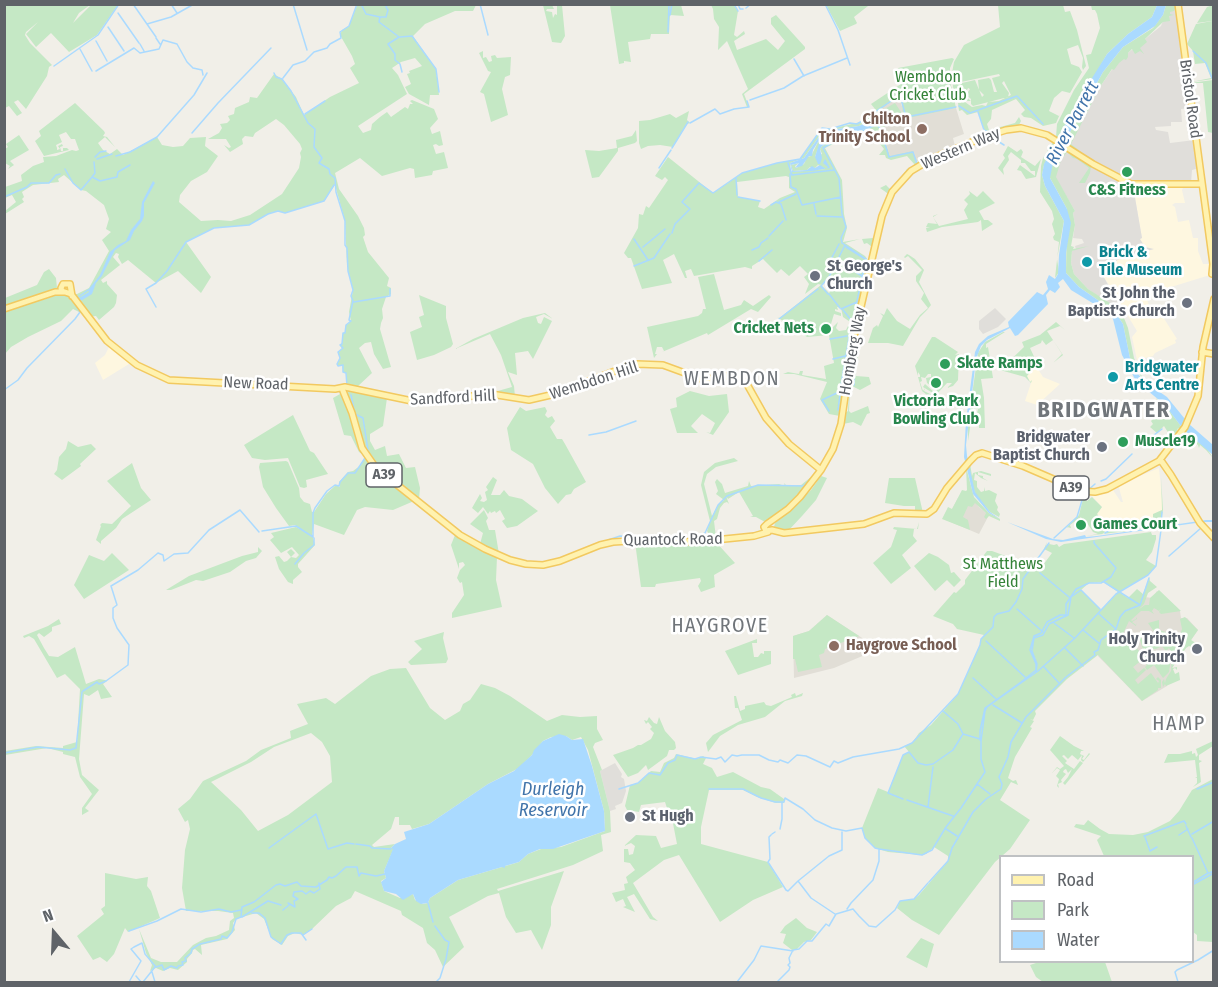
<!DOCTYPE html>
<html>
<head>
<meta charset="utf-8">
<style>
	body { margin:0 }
	#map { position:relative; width:1218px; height:987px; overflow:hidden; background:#f1efe8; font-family:"Fira Sans Condensed",sans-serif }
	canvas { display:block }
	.frame { position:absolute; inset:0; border:6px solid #5f6368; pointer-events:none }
	.legend { position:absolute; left:999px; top:855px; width:195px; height:108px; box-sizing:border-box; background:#fff; border:2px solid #bfc1c3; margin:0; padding:8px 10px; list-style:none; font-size:18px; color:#5f6368 }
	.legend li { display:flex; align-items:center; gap:12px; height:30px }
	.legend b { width:30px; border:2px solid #bfc1c3 }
	.north { position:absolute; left:24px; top:903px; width:60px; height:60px; -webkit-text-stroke:4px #fff; paint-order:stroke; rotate:341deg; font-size:16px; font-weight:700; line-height:24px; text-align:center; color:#5f6368 }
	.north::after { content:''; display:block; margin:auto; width:21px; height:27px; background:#5f6368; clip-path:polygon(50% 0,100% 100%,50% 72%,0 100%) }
</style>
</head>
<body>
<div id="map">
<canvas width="1218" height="987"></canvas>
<div class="frame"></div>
<ul class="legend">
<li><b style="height:8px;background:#fff2af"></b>Road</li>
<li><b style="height:16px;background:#c5e8c5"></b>Park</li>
<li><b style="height:16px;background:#aadaff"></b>Water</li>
</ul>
<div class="north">N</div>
</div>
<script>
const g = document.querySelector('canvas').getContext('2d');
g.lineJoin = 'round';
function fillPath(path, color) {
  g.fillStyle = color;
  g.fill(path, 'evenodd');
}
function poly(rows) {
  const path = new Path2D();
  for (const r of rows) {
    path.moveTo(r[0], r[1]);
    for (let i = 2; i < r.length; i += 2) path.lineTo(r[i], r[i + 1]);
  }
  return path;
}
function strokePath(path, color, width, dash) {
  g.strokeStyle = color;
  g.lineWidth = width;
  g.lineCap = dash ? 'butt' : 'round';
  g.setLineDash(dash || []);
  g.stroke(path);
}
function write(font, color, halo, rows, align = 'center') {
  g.font = font + ' "Fira Sans Condensed",sans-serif';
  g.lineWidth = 5;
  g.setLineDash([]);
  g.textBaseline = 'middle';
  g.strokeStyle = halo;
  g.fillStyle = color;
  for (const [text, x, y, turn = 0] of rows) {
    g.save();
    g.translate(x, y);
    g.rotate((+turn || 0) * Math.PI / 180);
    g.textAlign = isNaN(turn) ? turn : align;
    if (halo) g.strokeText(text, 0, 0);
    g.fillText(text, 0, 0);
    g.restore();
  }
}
const commercial = poly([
	[1133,186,1184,186,1182,190,1185,203,1175,203,1172,205,1175,207,1178,222,1189,220,1193,238,1198,238,1198,251,1203,264,1212,264,1210,275,1171,287,1163,292,1146,297,1149,305,1154,308,1156,306,1177,339,1175,340,1176,343,1155,353,1153,356,1137,360,1132,337,1137,331,1101,272,1119,259,1153,249,1145,247,1139,239,1142,238],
	[109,347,129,361,129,364,103,380,95,363,105,355],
	[1036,366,1043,377,1060,384,1037,405,1025,401,1031,383,1027,376],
	[1159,468,1163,510,1161,526,1136,527,1131,524,1110,529,1097,514,1102,507,1092,496,1113,490,1121,502,1123,502,1119,488,1120,484]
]);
const industrial = poly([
	[1177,5,1190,108,1181,109,1182,122,1171,122,1171,126,1155,127,1156,130,1168,132,1170,143,1195,140,1199,168,1192,170,1191,183,1133,186,1142,238,1140,239,1145,247,1154,249,1119,259,1101,272,1118,303,1112,306,1088,289,1074,274,1071,263,1072,251,1076,249,1075,246,1084,243,1082,239,1073,238,1075,225,1073,213,1075,211,1055,177,1058,164,1100,87,1113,68,1128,53,1161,26,1169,6],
	[995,308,1006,319,998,327,983,334,979,329,979,321],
	[615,763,622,774,621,777,624,779,626,791,622,803,615,806,616,809,610,811,600,771]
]);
const education = poly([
	[899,96,905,117,956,108,964,134,953,138,955,146,918,161,916,162,914,153,890,156,882,132,873,114],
	[970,493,979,507,989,515,979,534,946,520,958,498],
	[1157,591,1174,609,1180,611,1181,618,1187,618,1198,630,1172,668,1167,686,1142,701,1098,656,1103,641,1122,619,1143,604,1145,597,1152,598],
	[827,615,879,649,834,668,794,678,793,636,809,631]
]);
const green = poly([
	[866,4,868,6,854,17,857,23,856,24,840,31,826,5],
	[4,5,90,5,79,13,73,23,91,5,118,5,97,35,69,52,51,33,36,47,26,34,38,22,26,32,25,35,30,43,52,65,49,67,47,76,26,109,18,100,14,102,22,113,17,116,9,106,5,108],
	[357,5,476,5,473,11,455,11,425,24,413,36,436,69,439,95,430,95,429,105,409,94,405,87,411,84,407,74,410,73,409,71,422,66,415,58,401,62,392,68,398,75,407,94,358,126,363,133,371,130,372,124,380,117,387,112,391,117,405,107,408,109,410,104,413,104,410,101,412,100,434,109,438,119,430,128,432,134,440,131,443,145,439,146,436,144,433,145,436,154,444,152,448,168,433,171,432,175,415,178,414,169,410,168,382,176,360,158,335,173,339,189,358,216,364,228,365,235,363,237,368,252,389,278,387,286,391,288,391,294,386,297,382,309,383,318,381,323,380,329,391,367,383,369,374,354,371,342,365,343,359,348,372,373,357,387,347,386,346,373,343,372,342,365,338,366,337,364,340,358,338,352,342,349,340,345,342,343,343,333,345,332,346,325,351,321,349,312,353,290,347,266,345,221,335,185,324,201,285,213,278,211,268,214,249,225,214,228,186,242,211,277,201,293,178,271,156,283,128,260,122,264,118,257,119,254,116,253,113,257,120,265,101,280,103,283,107,281,107,284,117,295,116,303,114,307,99,320,96,316,88,317,74,294,77,294,89,288,109,251,102,240,111,232,106,229,109,219,104,205,86,191,81,190,64,175,58,179,59,182,33,185,25,190,22,192,24,197,22,199,24,202,5,214,5,211,16,202,12,195,5,198,5,187,22,181,21,175,33,166,44,162,43,157,56,156,72,150,76,151,79,150,75,139,71,139,66,132,59,135,62,142,56,145,57,148,57,150,60,149,58,146,62,144,63,146,60,147,61,151,63,151,63,148,67,148,69,150,44,156,35,141,41,136,39,131,75,103,104,131,105,133,103,136,107,137,115,147,105,137,98,143,103,150,110,154,117,149,123,155,157,137,162,145,173,147,183,146,190,138,206,137,205,146,218,156,207,172,191,181,180,195,179,202,201,221,218,220,231,221,250,215,282,194,299,168,301,157,300,153,302,149,300,144,284,125,276,119,255,133,253,137,245,136,242,139,243,144,230,152,224,145,229,148,231,147,226,139,208,139,219,133,222,128,220,124,227,123,230,120,228,116,234,114,235,108,249,102,250,97,257,98,274,74,282,79,296,97,304,115,330,97,359,83,350,68,355,64,352,56,340,35,342,30,349,26],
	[543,5,552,5,554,9,547,9,546,11,552,12,553,18,555,14,557,15,557,5,562,5,565,36,561,43,552,42],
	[671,5,681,5,684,16,670,15,669,34,651,34,650,39,628,42,631,62,624,61,624,63,619,64,610,5],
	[711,5,734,5,738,11,734,35,737,37,744,31,745,34,734,41,737,50,766,39,778,50,785,41,771,24,771,18,776,15,805,47,805,49,744,94,749,107,747,107,742,94,748,89,727,41,718,50,719,27,714,19,713,9],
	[998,5,1063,5,1065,12,1070,11,1077,30,1086,66,1083,70,1082,67,1083,58,1078,45,1067,49,1071,64,1079,67,1082,72,1070,93,1062,91,1054,98,1049,111,1059,116,1060,114,1056,123,1043,126,1031,118,1024,117,1021,114,1025,110,1016,99,992,110,991,119,987,124,989,130,1015,123,1019,117,1021,121,1019,125,984,134,979,137,978,135,985,132,978,112,967,115,962,110,959,111,958,103,965,102,972,107,982,105,986,106,988,102,999,101,1011,95,1004,81,1002,83,1009,93,1008,97,973,106,971,104,971,99,966,95,970,89,968,88,965,94,960,91,959,85,962,83,975,80,982,97,984,95,979,90,978,80,989,78,991,80,994,92,997,92,992,78,1000,76,999,74,961,82,958,87,959,92,971,101,957,101,953,87,952,73,954,62,964,45,1000,27],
	[1091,5,1157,5,1152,17,1128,34,1107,54,1065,128,1060,134,1044,165,1042,175,1045,186,1064,221,1057,259,1059,272,1055,278,1059,242,1054,240,1053,237,1055,234,1052,224,1054,219,1052,211,1040,192,1041,166,1043,158,1056,137,1057,124,1074,90,1089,68,1086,55,1091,54,1100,28,1097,14,1095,10,1092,10],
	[1166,5,1176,5,1174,11,1170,12,1170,14,1174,15,1169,16,1170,21,1163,22,1145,39,1147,42,1140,48,1144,54,1140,51,1135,54,1132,49,1128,53,1128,57,1126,60,1124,59,1119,63,1114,70,1112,69,1100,87,1071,144,1080,151,1070,146,1068,149,1091,165,1090,173,1085,183,1079,183,1089,168,1077,159,1073,158,1067,152,1061,160,1056,177,1075,211,1073,213,1075,225,1071,246,1074,247,1073,249,1089,246,1072,251,1071,263,1074,274,1088,289,1113,305,1115,309,1117,308,1118,313,1122,313,1128,328,1134,358,1143,379,1131,363,1123,324,1115,312,1079,287,1066,273,1067,209,1049,176,1053,163,1103,72,1123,47,1153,28,1163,15],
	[1213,5,1213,79,1191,82,1211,78,1205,63,1195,64,1193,51,1187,44,1196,24,1212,21,1197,23,1207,7],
	[483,51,483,58,486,57,489,62,492,61,491,56,495,55,497,58,511,57,510,75,505,77,502,89,508,115,491,122,484,94,480,92,491,72,488,71,479,53],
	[952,58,954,59,950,68,950,81,956,108,908,118,903,116,882,128,874,115,895,103,903,115,902,105,899,96,873,115,882,132,890,156,913,151,917,162,934,154,908,170,896,184,894,186,907,169,915,165,907,156,891,160,886,158,885,155,879,155,884,149,880,144,881,141,877,131,872,133,870,130,846,138,825,148,842,180,844,214,847,228,843,242,860,239,845,243,865,256,868,260,870,260,872,247,867,243,864,244,862,239,873,238,875,234,882,207,887,196,887,193,880,188,886,185,891,190,877,225,863,294,853,324,843,317,841,308,837,307,838,310,835,309,835,311,841,313,841,316,834,314,831,324,827,327,830,330,838,322,836,328,839,331,846,330,848,326,853,327,846,374,845,374,845,380,845,379,843,385,839,385,843,387,840,416,829,414,820,399,827,382,794,374,783,374,788,372,799,374,800,371,803,371,802,375,826,379,824,366,834,363,829,335,807,337,777,317,779,318,782,316,821,285,829,293,834,287,834,284,827,279,822,285,818,284,805,294,809,284,804,277,808,274,800,266,789,276,781,269,777,273,763,259,752,266,752,269,745,267,694,276,691,269,685,271,687,278,685,278,674,254,663,260,672,283,642,289,631,258,628,258,624,253,638,228,639,214,643,215,646,206,649,208,668,180,665,177,662,180,655,176,668,157,713,193,742,173,777,163,800,159,822,128,830,129,865,121,875,109,871,104,901,84,900,70,898,68],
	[871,120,873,126,860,131,845,134,822,146,820,149,822,154,815,157,820,143,845,132,854,131,872,124,869,124,852,131,850,128,827,133,822,142,818,142,811,156,807,157,804,164,796,168,795,166,799,163,791,165,793,171,807,170,810,167,815,168,818,165,825,169,792,172,791,171,790,163,804,158,823,131,859,126],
	[786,176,789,177,789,188,795,192,780,198,764,209,758,207,760,201,738,197,737,182],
	[1213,80,1213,133,1208,132,1203,83,1190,83],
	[689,111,687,120,690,123,687,124,673,147,660,145,648,146,641,149,639,143,639,121,650,120,670,114,676,118],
	[636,130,637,141,635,143,618,148,618,151,599,177,592,178,585,150,599,151,617,148,616,140,632,136],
	[19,135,29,150,10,161,14,165,8,169,10,166,5,163,5,149,8,147,6,144],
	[1008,146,1017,152,1021,149,1023,152,1021,157,1035,166,1041,159,1036,177,1026,179,1021,171,1017,170,1020,165,1035,176,1035,171,1031,171,1025,163,1021,163,1021,160,1011,152,1008,156,1009,160,1003,169,1004,175,998,168,1005,158,1003,155],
	[969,191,977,197,983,191,995,203,979,211,984,220,988,220,993,224,982,231,981,220,978,222,942,227,927,232,926,228,930,227,926,227,928,223,937,224,933,217,933,216,938,214,933,217,939,226,968,219,964,210,968,204,964,200,970,194],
	[907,254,909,255,915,259,924,270,919,282,931,305,927,310,920,317,903,346,888,343,868,343,873,328,877,325,878,327,883,316,880,313,884,315,887,308,897,321,910,329,920,315,928,308,921,299,924,293,916,281,916,276,922,270,908,256,905,258,904,257],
	[49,269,56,278,57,288,5,306,5,298,37,285,44,272],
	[714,274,724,310,741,305,744,300,753,306,769,295,771,297,758,312,751,309,708,335,707,333,662,352,664,351,662,347,657,347,655,354,657,354,654,358,647,327,698,316,702,313,703,309,706,309,698,277],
	[57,295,67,296,70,298,81,313,73,309,61,321,28,337,11,347,5,354,5,312],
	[419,295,446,306,446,318,453,344,451,347,434,355,417,360,410,332,422,327,419,317,424,315],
	[545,313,553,319,544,314,536,317,538,323,541,324,544,317,552,321,533,359,528,351,515,353,517,375,508,372,514,386,515,397,494,392,512,387,501,355,490,334,455,349,473,339,523,318],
	[1056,322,1065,330,1060,326,1047,331,1063,355,1053,363,1062,354,1053,340,1046,345,1042,340,1041,343,1030,348,1038,365,1038,367,1036,365,1027,376,1030,382,1032,380,1031,383,1025,377,1000,370,1024,347,1022,342,1040,335],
	[1003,332,1005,332,986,344,986,348,988,347,993,378,981,379,984,398,985,428,979,428,979,421,975,421,978,409,973,408,968,441,968,423,978,353,985,342],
	[932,337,935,337,958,352,955,355,959,354,958,380,953,386,947,388,948,393,947,388,952,383,947,383,936,395,923,387,925,384,935,393,937,390,927,383,926,378,931,377,931,374,928,374,925,378,921,377,922,381,920,382,923,391,925,388,924,391,934,396,936,400,936,403,932,408,936,402,922,391,918,377,920,377,920,375,918,372,918,376,915,366],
	[855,349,860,349,858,350,858,358,855,361,856,376,869,377,871,384,860,390,854,387,850,389,849,411,851,413,868,406,870,413,867,414,861,426,853,422,843,424,844,414,848,411,850,376],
	[349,389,387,398,383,426,370,434,370,441,375,450,385,446,387,456,399,454,406,468,415,467,420,488,419,499,422,503,382,472,364,449,346,395],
	[690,391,709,396,727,394,729,412,713,435,706,432,710,433,715,423,702,414,691,426,698,433,677,433,670,409,677,407,676,398],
	[340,394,346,402,363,453,362,454,359,452,351,436,344,435,333,398],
	[1156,398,1169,410,1183,429,1206,447,1213,458,1206,450,1200,445,1199,448,1198,445,1186,437,1178,428,1174,440,1170,435,1172,433,1169,434,1164,426,1157,433,1150,427,1153,424,1151,421,1153,419,1148,414,1152,410,1155,413,1158,411,1156,408,1158,405,1155,402,1157,400],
	[520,407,526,411,545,407,547,411,545,415,548,418,552,416,555,421,550,427,557,439,562,439,565,444,586,482,574,489,571,494,566,495,558,504,545,488,533,464,511,450,507,428],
	[293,415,310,451,314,453,328,474,306,480,307,487,304,488,300,487,288,458,265,460,252,458,244,445],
	[68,441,78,447,91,444,96,449,80,464,81,466,62,480,54,474,57,470,59,457,66,449],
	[365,456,370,465,414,501,393,510,365,507,357,510,344,535,314,524,312,534,315,545,298,564,298,567,302,572,293,580,293,584,288,582,279,569,275,557,279,556,284,562,287,561,291,557,287,552,291,549,295,553,291,557,296,558,299,555,292,547,281,553,270,540,274,537,271,533,296,527,307,533,295,525,289,526,276,508,263,487,259,467,260,463,286,461,288,462,299,488,300,497,304,502,310,504,312,512,314,512,326,494,336,485,340,487,339,482,348,472,353,471,361,465],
	[734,458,738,461,716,467,707,474,704,484,712,516,718,505,724,500,716,494,718,491,715,482,717,479,722,484,725,493,748,486,749,481,751,486,779,484,785,486,784,483,787,486,801,485,816,473,790,505,765,522,756,517,750,517,753,516,739,492,728,499,726,496,729,504,727,502,724,503,720,508,717,519,714,521,716,538,745,536,761,530,761,532,748,536,713,540,707,531,710,521,701,485,704,472,715,463],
	[132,463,141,488,151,500,122,519,116,528,101,541,101,544,96,540,101,526,100,525,102,523,112,524,131,506,107,481],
	[970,463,972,476,973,473,981,471,991,474,991,476,978,472,978,475,983,476,983,478,988,481,981,478,975,473,974,480,977,481,977,487,981,492,984,491,985,487,985,491,989,490,997,494,995,501,998,507,997,510,1000,514,999,517,990,512,976,495,970,480,968,464],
	[966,467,974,497,989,513,1000,519,1000,521,989,516,986,519,984,517,986,513,975,503,972,507,968,506,963,517,968,520,970,530,942,519,948,507,952,509,962,490,966,491,967,490],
	[821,476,827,478,816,500,802,516,788,531,774,527,775,523,811,490],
	[493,477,497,480,491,495,500,495,504,490,509,496,522,499,538,511,517,526,507,528,502,521,505,519,500,510,496,513,495,511,491,513,490,511,488,514,483,507,478,513,472,508,480,494,482,498,480,501,484,502,487,500,485,492,488,490,486,487],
	[1161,477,1163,510,1160,527,1143,527,1144,529,1086,536,1098,534,1093,532,1087,523,1079,529,1077,526,1083,521,1081,517,1070,525,1071,528,1067,527,1061,533,1079,515,1083,499,1087,501,1092,497,1102,507,1097,514,1110,529,1102,534,1107,533,1105,533,1113,527,1120,527,1130,524,1128,530,1132,524,1136,527,1152,526,1152,522,1154,526,1157,526,1153,520,1153,514,1162,510],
	[889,478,915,478,923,513,915,513,915,506,904,506,885,503],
	[484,510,488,518,486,521,489,530,495,530,499,554,480,544,483,533,470,524],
	[919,522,918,529,914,529,913,536,917,541,902,555,911,568,891,584,873,563,891,547,897,530,893,529,894,527,917,529],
	[1151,532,1152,535,1156,535,1156,539,1152,552,1146,560,1156,566,1148,575,1119,592,1128,598,1137,589,1143,594,1149,578,1150,581,1157,587,1148,593,1144,604,1138,610,1145,605,1149,605,1150,598,1159,590,1181,611,1161,614,1159,612,1161,609,1159,611,1154,608,1152,611,1154,614,1149,611,1141,611,1131,620,1132,621,1136,619,1136,617,1138,621,1137,619,1132,622,1136,625,1137,621,1136,626,1129,621,1121,638,1124,641,1126,639,1124,637,1126,636,1127,639,1128,635,1131,642,1140,652,1143,649,1140,640,1138,638,1140,636,1144,642,1149,640,1147,636,1150,639,1150,635,1151,637,1155,633,1148,623,1159,620,1159,630,1178,636,1176,640,1178,641,1182,629,1180,619,1185,617,1198,630,1191,640,1202,647,1199,652,1199,646,1195,649,1189,646,1186,648,1172,668,1177,667,1177,670,1175,668,1173,669,1175,674,1179,672,1180,680,1166,686,1165,684,1163,687,1162,682,1164,679,1165,683,1166,679,1171,671,1172,653,1169,648,1166,651,1162,646,1156,649,1153,649,1155,654,1163,658,1165,653,1167,661,1171,659,1169,672,1163,678,1154,665,1147,670,1145,667,1147,665,1142,660,1133,667,1138,673,1144,668,1146,670,1135,680,1138,684,1151,673,1158,683,1159,681,1156,679,1158,677,1161,680,1161,688,1158,688,1158,690,1142,701,1098,655,1067,679,1035,711,1036,714,1033,720,1030,719,1034,721,1030,727,1032,728,1015,757,1008,778,1013,781,1016,780,1018,785,1011,782,1000,800,1030,820,1010,849,995,862,939,935,912,920,897,908,900,901,914,899,919,895,948,861,948,856,934,847,926,854,922,855,888,852,875,848,865,838,862,828,878,788,888,792,903,755,909,752,904,746,912,743,919,733,931,725,958,694,980,645,981,639,984,635,957,629,953,624,933,616,954,592,956,593,965,584,965,580,987,551,992,551,1033,566,1038,561,1043,565,1052,553,1044,549,1047,542,1046,546,1049,544,1054,545,1057,544,1059,547,1064,544],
	[1103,582,1118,592,1101,610,1081,590,1089,583],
	[455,535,497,557,496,580,502,607,452,618,452,613,464,595,462,582,460,583,457,578,460,570,465,565,463,562,459,563,459,569,451,545],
	[715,541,735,563,714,575,715,587,701,592,698,586,701,581,700,578,656,584,655,587,641,587,635,542],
	[258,547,262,551,256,558,246,561,230,572,203,581,196,580,171,590,166,590,189,576,242,556,258,552],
	[112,553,129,570,84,599,74,585,89,555,104,561],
	[929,553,938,557,949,565,951,573,954,572,961,580,954,587,947,580,935,591,914,566],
	[827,615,859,636,825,649,824,653,819,655,822,667,798,672,795,659,793,659,793,636,809,631],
	[59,619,61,624,52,627,52,631,44,637,39,633,37,635,44,648,49,656,58,657,75,647,86,684,99,679,105,680,107,681,103,684,112,697,101,699,98,690,89,696,84,694,79,759,82,775,99,790,85,808,89,811,82,815,82,808,92,794,80,777,75,757,63,754,63,752,47,748,5,755,5,751,36,746,63,748,63,746,77,742,80,689,65,674,57,678,34,639,29,636,24,638,23,636,48,626],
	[444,632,443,638,448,659,446,663,411,665,408,662,422,649,414,641],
	[757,639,757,643,752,643,754,657,758,657,761,653,764,654,764,651,771,651,771,664,738,675,725,651],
	[406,668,430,708,445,720,460,711,463,704,470,700,481,684,495,688,510,696,547,721,562,715,580,717,597,716,597,729,603,740,595,743,593,747,602,770,600,771,610,811,611,832,601,835,603,851,573,865,497,889,498,891,564,871,551,907,551,925,542,950,531,930,516,933,506,917,499,893,488,896,449,917,464,947,443,967,435,950,427,943,423,928,402,915,401,911,355,891,351,898,336,906,312,929,303,935,295,933,288,936,282,945,272,939,264,919,256,913,236,919,233,923,235,930,227,939,201,945,202,955,195,949,193,950,192,953,187,959,187,962,178,970,170,968,163,971,156,968,150,971,152,965,146,953,139,929,151,958,161,962,177,962,193,945,206,938,216,936,229,930,230,921,234,918,233,913,218,911,186,911,182,888,185,850,190,829,188,820,185,822,178,809,190,799,203,781,246,761,261,750,291,738,290,731,308,724,297,704,326,698,335,704,371,676,390,669],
	[311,733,322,742,330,756,332,782,288,815,258,831,241,810,211,782,251,762,274,747],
	[566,736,572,740,581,737,588,750,604,811,605,831,561,847,541,849,528,854,519,862,458,880,430,898,428,903,423,904,415,900,413,894,400,898,384,891,381,881,386,878,384,871,394,848,391,848,395,844,374,847,372,845,391,829,395,817,399,817,399,825,410,825,412,829,429,824,488,784,519,768,532,755,543,741,551,737],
	[795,693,796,696,803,693,802,696,785,701,765,717,738,725,720,736,708,752,706,743,713,735,742,720,738,708,735,708,734,696,736,696,740,711,745,709,745,706,764,702,766,705,771,706,792,697,791,695],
	[649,717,654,723,657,724,659,717,665,731,675,742,676,748,674,750,669,750,667,756,648,770,646,765,638,773,628,777,613,755,633,748,638,745,641,745,651,739,654,733,650,729,652,727,648,722,646,724,644,720,647,721],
	[1060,736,1074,746,1084,751,1091,751,1081,751,1080,754,1084,756,1082,759,1084,760,1089,753,1090,754,1083,762,1081,760,1082,755,1078,760,1072,755,1068,759,1064,755,1062,756,1067,761,1065,763,1074,769,1080,761,1083,763,1065,785,1063,783,1068,777,1072,769,1068,773,1066,769,1064,770,1063,772,1066,774,1061,780,1062,782,1058,784,1059,788,1057,786,1059,779,1056,776,1060,770,1057,768,1052,773,1057,767,1060,769,1064,766,1050,750],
	[1213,741,1213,746,1199,755,1199,760,1202,761,1199,763,1201,782,1193,787,1197,783,1197,778,1195,777,1197,777,1195,760,1164,763,1168,754,1180,754,1192,751,1192,754,1195,753,1196,757,1198,755,1196,749],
	[676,754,697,759,703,756,706,758,703,764,712,768,717,777,733,772,761,787,770,789,784,799,784,803,776,803,757,797,743,790,709,790,701,827,701,844,768,862,783,887,753,900,720,922,679,855,664,860,633,883,653,917,658,921,650,919,634,894,627,897,635,912,623,907,626,906,623,899,616,902,612,893,625,890,624,884,628,883,626,877,635,870,630,863,624,862,624,849,628,849,629,855,633,854,635,846,631,843,624,846,636,835,656,836,661,848,677,844,670,808,667,808,665,802,641,805,639,812,627,810,625,806,630,785,638,783,651,771,660,772,664,763,674,758],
	[1213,779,1213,942,1197,941,1197,935,1193,932,1192,856,1104,856,1097,840,1101,836,1074,827,1076,824,1084,825,1088,820,1100,829,1109,834,1133,835,1148,832,1170,821,1179,811,1192,790],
	[105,873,136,879,148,877,147,886,151,891,160,918,128,932,125,928,114,954,107,962,100,957,93,960,77,936,104,914,101,909,105,906],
	[796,918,807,928,817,932,811,940,804,942,797,949,792,950,783,943,786,934,780,933,785,926],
	[921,938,934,944,927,968,906,957],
	[1039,962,1105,962,1112,982,1043,982,1036,977,1030,965]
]);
const water = poly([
	[1157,5,1166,5,1163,15,1155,26,1123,47,1103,72,1053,163,1050,178,1067,209,1071,223,1066,253,1066,273,1079,287,1115,312,1123,324,1131,363,1138,374,1144,381,1167,397,1189,424,1213,445,1213,455,1183,429,1165,405,1136,381,1122,355,1113,319,1104,310,1071,290,1063,279,1058,283,1060,287,1055,293,1050,290,1046,295,1048,304,1018,335,1015,336,1010,328,987,340,981,346,976,359,966,445,967,456,975,492,990,512,1000,519,989,513,973,494,964,457,966,420,975,352,979,344,988,336,1009,327,1008,322,1037,292,1043,295,1048,289,1046,282,1049,275,1055,279,1058,274,1059,255,1064,221,1045,186,1042,175,1044,164,1079,99,1107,54,1128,34,1152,17],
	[871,120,873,126,860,131,845,134,822,146,820,149,822,158,820,164,818,164,815,157,819,144,845,132,852,132,850,128,844,129,834,136,827,133,824,140,818,142,813,150,812,156,809,156,802,166,795,168,799,163,791,165,793,171,807,170,812,166,815,168,820,165,826,169,828,167,823,163,825,159,830,168,812,171,792,172,790,163,804,158,823,131,859,126],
	[153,181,155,183,144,203,144,216,142,221,134,231,130,240,115,250,102,276,96,283,92,294,79,302,77,300,79,298,89,292,88,290,100,275,110,252,118,245,126,241,131,230,140,219,142,202],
	[1206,520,1214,520,1213,522,1203,522,1061,542,1046,539,1007,522,1053,539,1063,540,1085,535,1086,537,1097,536],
	[559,734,566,736,572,740,583,739,592,766,604,811,605,831,553,849,540,849,528,854,519,862,505,866,505,868,502,867,458,880,430,898,428,903,421,904,416,901,413,894,403,900,396,894,384,891,381,882,386,878,384,871,393,849,391,848,395,844,406,839,404,832,429,824,488,784,514,771,532,755,534,750,543,741]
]);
const stream = poly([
	[133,4,156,37],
	[171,4,177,13],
	[293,4,307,50],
	[361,4,366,14,380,17,386,17,388,10,386,7,388,4],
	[480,4,488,35],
	[734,4,738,11],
	[738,4,740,9,743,9],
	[826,6,838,30,850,65],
	[746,8,751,4],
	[118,13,139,43],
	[670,15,672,4],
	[380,17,379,22,399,37,388,44,395,54,395,60,400,64,402,72],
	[147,24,171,17,194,4],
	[108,27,124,51],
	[668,32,669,4],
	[400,37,412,36,436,69,439,92],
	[156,38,160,44],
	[96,41,107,61],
	[140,44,144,51],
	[80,49,92,71],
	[1193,51,1206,63,1212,78],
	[794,59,804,76],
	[54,66,98,35,119,4],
	[96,71,134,48,140,53,159,49,163,40,177,44,187,62,193,68,202,70,203,75],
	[274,73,276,77,282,79,291,91,308,123,315,129,314,147,322,158,319,163,329,169,330,174,335,178,336,192,345,221,345,245,347,248,348,271,353,290,351,296,353,301,349,320,351,321,346,325,345,333,343,333,342,344,340,345,343,348,338,352,340,358,337,364,338,366,343,365,343,372,346,373,347,386],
	[283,78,293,65,305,61,314,52,327,48,330,44,341,38,340,32,349,26,357,4],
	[750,100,784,88,803,76,847,58],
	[959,106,970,113,1017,96,1043,124],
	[978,112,984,130,988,132],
	[305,114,325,101],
	[690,123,715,109,720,114,734,109,749,107,747,101],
	[192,133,218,103,271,48],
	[996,140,1004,145],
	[672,148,688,122],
	[116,156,130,152,157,137,194,95,207,73],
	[95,157,100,152,106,151],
	[927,158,917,164,913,152,889,157,881,131,872,114,900,95,906,117,956,107],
	[97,159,112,154],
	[788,163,792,175,834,170],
	[659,168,671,150],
	[65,169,73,183,81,190,92,177,100,181,117,177,118,172,130,165],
	[790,174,791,187,796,189,802,205,841,197],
	[92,177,95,173,94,162],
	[736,178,737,195],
	[4,197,27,187,31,183,49,183,56,175,60,174],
	[738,197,760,201],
	[779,202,796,194],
	[814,204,816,214],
	[771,205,776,202,781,204,786,220],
	[817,216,842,217],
	[672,233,675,224,690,209,682,202,699,183,713,193,742,173,777,163,800,159,822,128,830,129,850,123,857,124,867,118],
	[769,236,783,221],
	[634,239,648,260],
	[845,245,866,259,852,324],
	[643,247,665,229],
	[846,247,865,259],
	[752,250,759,247,761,243,768,238],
	[759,261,772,250],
	[830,261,839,244],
	[838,261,862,276],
	[634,266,654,258,670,234],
	[822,285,829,277,845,245,842,243,841,238,846,227,842,214,839,178,823,148,845,135,861,132,877,124],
	[821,286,828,294],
	[829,294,840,308],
	[77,298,88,290],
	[354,302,390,296,390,289],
	[156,307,146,289,156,283,167,271,186,242,214,228,249,225,268,214,278,211,285,213,324,201,334,185],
	[841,309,857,302],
	[843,310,852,321],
	[779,319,818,289],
	[830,339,847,336],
	[833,359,845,356],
	[841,385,851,326],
	[854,385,854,376],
	[4,390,18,380,27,368,75,319,80,312,76,306],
	[351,395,355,414,363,418,368,450,367,453],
	[838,410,841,386],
	[829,411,822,400,841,391],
	[589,435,606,432,636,421],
	[1154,435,1162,429],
	[1143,443,1151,437],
	[1101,481,1106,479,1132,454],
	[1088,490,1095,484],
	[1213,517,1214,517],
	[1161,525,1162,512],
	[262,531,296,526,313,537,313,513,315,508,327,491,335,485,339,486,340,482,348,473,355,473,365,458],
	[1105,533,1112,529],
	[1054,538,1077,517,1083,497],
	[608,540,620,536,666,538],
	[691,540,705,533,718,505,727,496,758,485,803,486,812,478],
	[1169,556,1201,528],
	[295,564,304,553,314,545,314,538],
	[1040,573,1069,597],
	[1104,582,1140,605],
	[1017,609,1043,632],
	[1099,614,1116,629],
	[1054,623,1074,638],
	[1083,630,1100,644],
	[986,641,1025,677],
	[1065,648,1083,666],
	[1044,667,1059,683],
	[1036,672,1037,664,1032,651,1034,638,1043,635,1049,624,1068,615,1071,597,1081,590,1100,609],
	[973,678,996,699],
	[83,691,97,682,99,684,106,681,128,665,129,645,117,628,113,618,113,608,117,605,111,586,138,570,158,553,163,555,164,561,174,554,188,553,209,530,240,510,259,532],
	[993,705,1022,723],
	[943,711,958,724,963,734,980,739],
	[980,740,980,731,985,708,1021,682,1036,670,1036,664,1030,650,1034,636,1041,633,1047,622,1060,615,1066,615,1066,604,1076,589,1089,583,1101,583,1111,577,1116,568,1094,543,1094,541],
	[4,753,38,747,70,750,76,748,82,692],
	[977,784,990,794],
	[619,789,638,783,649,773,660,775,668,763,675,760,677,755,695,759,701,757,716,759,721,757,725,762,732,755,737,756,742,755,759,755,769,760,778,762,780,760,788,763,797,755,806,756,830,767,834,761,838,763,853,757,899,749,912,743,958,694,980,645,981,639,993,627,994,617,997,614,1009,611,1016,602,1022,589,1023,579,1049,543],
	[709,789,743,789,761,798,775,802,784,802,785,798,803,809,815,820,832,828,846,831,862,828,865,838,875,848,879,849],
	[1197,789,1214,782],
	[903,799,888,793,903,755,909,752,918,763,926,765,933,764,953,750,963,734],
	[907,800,953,816],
	[928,807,933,767],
	[1186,826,1191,837],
	[780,829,782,819,782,803],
	[946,829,957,836],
	[772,834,775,832],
	[1192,834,1214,821],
	[771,835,769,837,770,859,768,862,786,890,788,891,798,881,811,898,835,914],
	[1179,835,1188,829],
	[1144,836,1184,821,1186,824],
	[1145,837,1150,851,1157,847],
	[1192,838,1208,873,1192,883],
	[356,844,370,846,372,848,391,849],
	[269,848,316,814,328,849,347,843,354,844],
	[1209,873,1214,871],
	[798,881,829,856,842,850,842,832],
	[929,882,948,861,952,848,973,812,986,799,1001,789,1002,784,999,777,1008,757,1011,742,1026,717,1066,677,1095,655,1094,652,1098,650,1101,640,1116,629,1120,617,1125,611,1140,605,1149,578],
	[1192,885,1214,873],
	[288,903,295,907,294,901,298,899,293,896,294,892,302,891,306,894,310,891,314,893,320,889,319,883],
	[428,903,433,922],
	[847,909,851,903,873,880,879,861,879,849,922,855,932,850,946,827,961,808,985,772,981,759,981,741,985,711,987,707,1038,671,1075,638,1116,594,1148,575,1156,566,1161,530],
	[283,910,289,905],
	[252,913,259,913,265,918,271,937,281,944,287,935,292,933,301,933,306,940],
	[242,917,268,901,281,905],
	[435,926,445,940,449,942,446,959,440,978,436,982],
	[129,931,157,921,181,909,201,912,219,909,231,912,241,910],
	[303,935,312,929],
	[152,972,155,982],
	[136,976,141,982],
	[129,982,141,961,131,949,134,947,142,943,145,954,156,967,162,965,164,970,171,966,177,968,178,966,183,965,182,962,186,961,185,958,191,953,192,949,200,944,221,939,222,936,227,938,232,932,236,919,241,917,242,907,254,902,276,885,280,884,285,886,297,882,301,886,316,887,327,880,329,877,332,878,336,876,346,867,357,867,359,876,361,873,376,876,385,874],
	[143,982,155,967],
	[737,982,754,960,761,946,793,951],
	[777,982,789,970,790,967,788,965,790,963,789,958,793,950,799,949,807,941,812,941,826,924,829,926,836,914,853,909,859,916,869,926,876,927,895,910,900,901,914,899,928,883],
	[1178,982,1175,972,1177,970,1198,960,1214,950]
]);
const major = poly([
	[1178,4,1213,264,1212,274],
	[72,296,70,284,63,284,61,288,62,291,71,294,107,341,137,365,169,380,335,389,345,387,417,402,491,394,529,400,555,394,628,366,637,364,663,365,704,380,731,375,741,379,748,386,766,418,789,444,821,470],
	[4,309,55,292,64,292],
	[1202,352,1214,354],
	[343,391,352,413,362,448,376,468,460,535,485,549,510,560,526,564,543,565,560,561,600,545,613,542,646,540,695,542,754,536,768,532],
	[1159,461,1162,462,1171,475,1200,523,1214,538],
	[767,524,788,509,800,497,821,470,833,449,841,424,853,341,882,216,892,192,911,171,931,159,984,137,1006,130,1021,128,1047,135,1093,164,1131,184,1202,184],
	[767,524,764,527,766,531,772,530,784,533,864,524,894,513,927,514,934,509,947,488,970,461,976,455,982,453,1023,466,1081,491,1095,492,1107,489,1159,461,1185,427,1198,396,1203,347,1214,299]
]);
const markers = [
	[922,129,6,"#8d6e63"],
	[1127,172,6,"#2e9e5b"],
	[1087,262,6,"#0f9aa8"],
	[815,276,6,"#6b7280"],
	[1187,303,6,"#6b7280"],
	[826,329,6,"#2e9e5b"],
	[945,364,6,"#2e9e5b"],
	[1113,377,6,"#0f9aa8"],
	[936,383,6,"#2e9e5b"],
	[1123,442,6,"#2e9e5b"],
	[1102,447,6,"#6b7280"],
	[1081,525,6,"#2e9e5b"],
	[834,646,6,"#8d6e63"],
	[1197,649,6,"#6b7280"],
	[630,817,6,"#6b7280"]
];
const shields = [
	[384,475,36],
	[1071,488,36]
];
const shieldNames = [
	["A39",384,475],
	["A39",1071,488]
];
const parkNames = [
	["Wembdon",928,78],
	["Cricket Club",928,96],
	["St Matthews",1003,565],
	["Field",1003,583]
];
const streetNames = [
	["Bristol Road",1190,99,82],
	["Western Way",961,149,-23],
	["Homberg Way",853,351,-80],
	["Wembdon Hill",594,381,-18],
	["New Road",256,384,2],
	["Sandford Hill",453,398,-3],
	["Quantock Road",673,540,-1]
];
const educationNames = [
	["Chilton",910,120],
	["Trinity School",910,138],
	["Haygrove School",846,646,"left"]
];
const leisureNames = [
	["C&S Fitness",1127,191,"center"],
	["Cricket Nets",814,329,"right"],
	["Skate Ramps",957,364],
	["Victoria Park",936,402,"center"],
	["Bowling Club",936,420,"center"],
	["Muscle19",1135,442],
	["Games Court",1093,525]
];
const cultureNames = [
	["Brick &",1099,253],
	["Tile Museum",1099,271],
	["Bridgwater",1125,368],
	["Arts Centre",1125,386]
];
const worshipNames = [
	["St George's",827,267,"left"],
	["Church",827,285,"left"],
	["St John the",1175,294],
	["Baptist's Church",1175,312],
	["Bridgwater",1090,438],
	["Baptist Church",1090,456],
	["Holy Trinity",1185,640],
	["Church",1185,658],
	["St Hugh",642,817,"left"]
];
const waterNames = [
	["River Parrett",1073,123,-62],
	["Durleigh",553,790],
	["Reservoir",553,811]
];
const quarterNames = [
	["WEMBDON",732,379],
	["HAYGROVE",720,626],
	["HAMP",1179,724]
];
const districtNames = [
	["BRIDGWATER",1104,411]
];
fillPath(commercial, '#fef7e0');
fillPath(industrial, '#e0deda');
fillPath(education, '#e1ded6');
fillPath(green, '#c5e8c5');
fillPath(water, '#aadaff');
strokePath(stream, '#aadaff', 1.5);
strokePath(major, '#f2c960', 8);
strokePath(major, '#fff2af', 5);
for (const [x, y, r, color] of markers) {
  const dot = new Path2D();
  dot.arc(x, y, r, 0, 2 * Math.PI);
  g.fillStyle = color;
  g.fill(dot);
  strokePath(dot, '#fff', 2);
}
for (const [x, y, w] of shields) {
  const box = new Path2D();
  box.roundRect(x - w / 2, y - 12, w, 24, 4.5);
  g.fillStyle = '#fff';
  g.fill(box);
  strokePath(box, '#5f6368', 1.5);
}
write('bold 15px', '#5f6368', null, shieldNames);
write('16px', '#348238', '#fff', parkNames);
write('16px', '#5f6368', '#fff', streetNames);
write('bold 16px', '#785e54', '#fff', educationNames, 'right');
write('bold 16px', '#27864d', '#fff', leisureNames, 'left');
write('bold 16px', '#0d838f', '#fff', cultureNames, 'left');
write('bold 16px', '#5b616d', '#fff', worshipNames, 'right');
write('italic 18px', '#4174aa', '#fff', waterNames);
g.letterSpacing = '1.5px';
write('20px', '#70757a', '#fff', quarterNames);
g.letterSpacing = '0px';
g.letterSpacing = '1.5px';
write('bold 22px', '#70757a', '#fff', districtNames);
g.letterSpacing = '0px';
</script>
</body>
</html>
